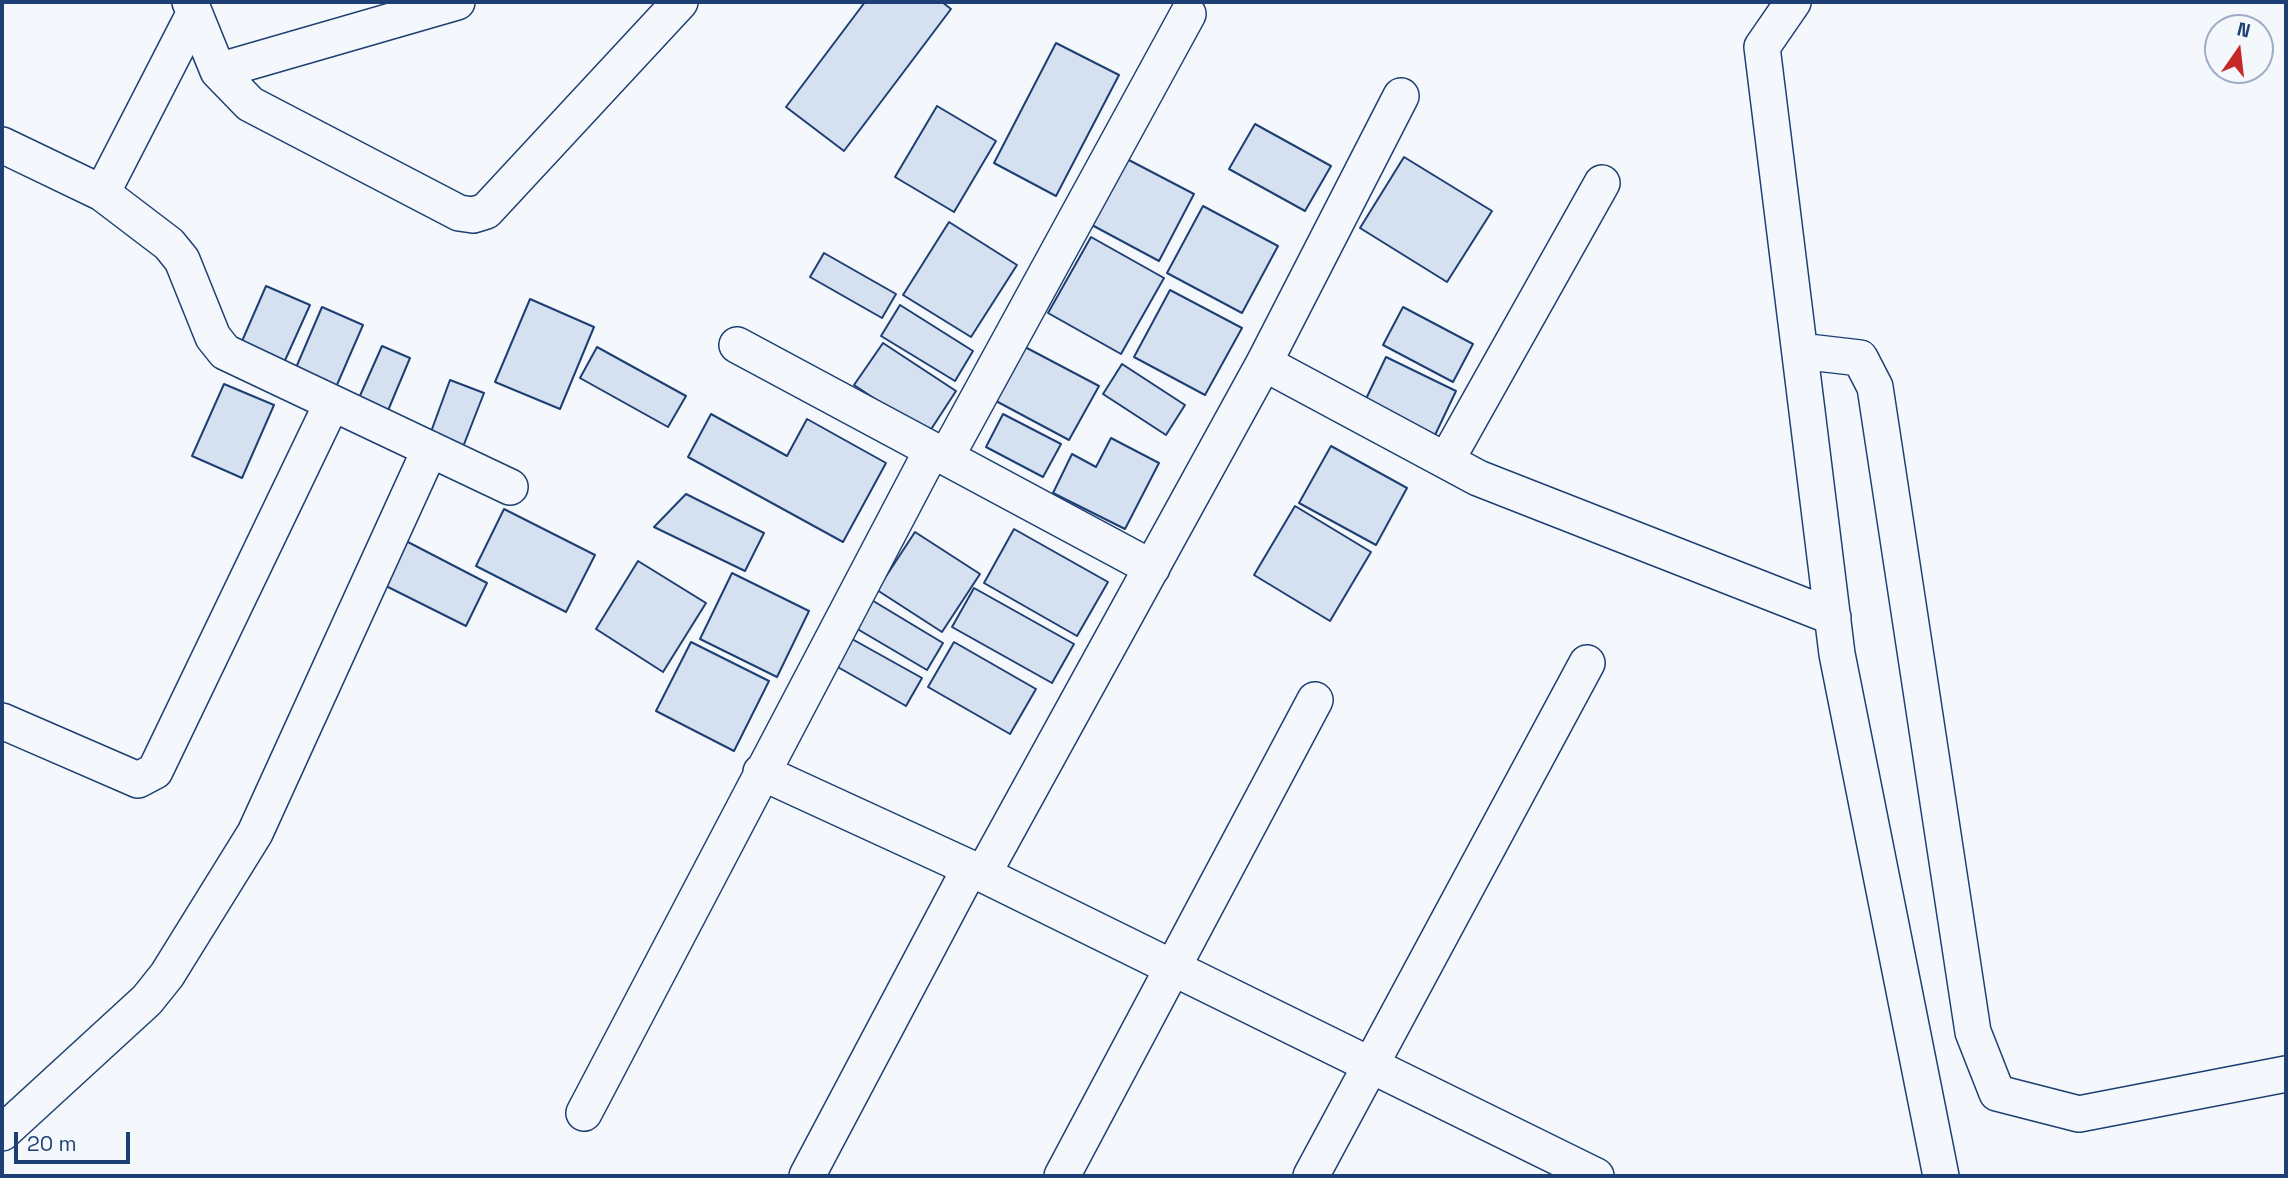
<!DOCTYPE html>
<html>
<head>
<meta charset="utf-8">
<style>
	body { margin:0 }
	#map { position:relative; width:2288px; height:1178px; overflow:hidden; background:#f4f7fb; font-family:"Space Grotesk",sans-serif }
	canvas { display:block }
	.frame { position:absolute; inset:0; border:4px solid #1d3f73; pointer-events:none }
	.north { position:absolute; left:2204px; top:14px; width:70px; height:70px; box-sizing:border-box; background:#f4f7fb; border:2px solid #9eadc5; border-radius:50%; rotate:14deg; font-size:19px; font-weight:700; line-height:28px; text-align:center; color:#1d3f73 }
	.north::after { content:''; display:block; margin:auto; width:24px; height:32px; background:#c62828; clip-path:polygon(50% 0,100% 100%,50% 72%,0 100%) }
	.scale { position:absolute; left:14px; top:1132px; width:116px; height:32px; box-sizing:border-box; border:4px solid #1d3f73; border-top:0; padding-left:9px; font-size:21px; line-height:24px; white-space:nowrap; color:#1d3f73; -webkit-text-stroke:5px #f4f7fb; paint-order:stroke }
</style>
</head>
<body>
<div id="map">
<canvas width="2288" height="1178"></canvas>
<div class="frame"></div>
<div class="north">N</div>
<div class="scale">20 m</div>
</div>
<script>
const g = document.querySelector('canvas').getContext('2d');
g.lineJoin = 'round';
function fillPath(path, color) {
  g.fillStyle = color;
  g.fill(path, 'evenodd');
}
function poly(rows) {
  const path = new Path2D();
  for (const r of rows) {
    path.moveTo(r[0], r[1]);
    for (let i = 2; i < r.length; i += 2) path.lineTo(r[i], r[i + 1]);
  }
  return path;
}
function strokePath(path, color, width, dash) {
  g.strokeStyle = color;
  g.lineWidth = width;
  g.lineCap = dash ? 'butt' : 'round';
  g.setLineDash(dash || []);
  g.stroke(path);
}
const building = poly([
	[865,2,942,2,951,9,844,151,786,107,865,2],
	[1056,43,1119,75,1056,196,994,163,1056,43],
	[937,106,996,141,954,212,895,177,937,106],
	[1255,124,1331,166,1305,211,1229,169,1255,124],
	[1404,157,1492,211,1447,282,1360,228,1404,157],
	[1125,158,1194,194,1159,261,1090,224,1125,158],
	[1203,206,1278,246,1242,313,1167,273,1203,206],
	[949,222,1017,265,971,337,903,295,949,222],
	[1091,237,1164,278,1121,354,1048,313,1091,237],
	[824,253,896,294,882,318,810,277,824,253],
	[266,286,310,305,282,367,239,348,266,286],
	[1170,290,1242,328,1205,395,1134,357,1170,290],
	[530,299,594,327,560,409,495,382,530,299],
	[900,305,973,351,955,381,881,336,900,305],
	[322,307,363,325,333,394,292,377,322,307],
	[1403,307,1473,344,1453,382,1383,345,1403,307],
	[883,343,956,391,928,434,854,385,883,343],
	[382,346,410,358,384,420,355,407,382,346],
	[597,347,686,396,668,427,580,378,597,347],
	[1025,347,1099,386,1069,440,996,401,1025,347],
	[1386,357,1456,391,1435,435,1365,401,1386,357],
	[1122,364,1185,405,1166,435,1103,394,1122,364],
	[450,380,484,393,461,452,428,440,450,380],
	[224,384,274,405,242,478,192,456,224,384],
	[711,414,787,456,807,419,886,463,843,542,688,457,711,414],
	[1003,414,1061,444,1043,477,986,447,1003,414],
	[1111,438,1159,463,1125,529,1053,493,1072,454,1096,467,1111,438],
	[1331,446,1407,488,1376,545,1299,503,1331,446],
	[686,494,764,533,745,571,654,527,686,494],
	[1295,506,1371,552,1330,621,1254,575,1295,506],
	[504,509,595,555,566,612,476,566,504,509],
	[1014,529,1108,582,1077,636,984,583,1014,529],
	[915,532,980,574,942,632,877,590,915,532],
	[406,541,487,583,466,626,384,585,406,541],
	[638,561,706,603,663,672,596,629,638,561],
	[732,573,809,611,777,677,700,639,732,573],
	[974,588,1074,644,1052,683,952,627,974,588],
	[870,599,943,643,927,670,854,627,870,599],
	[852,639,922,678,906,706,836,666,852,639],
	[691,642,769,681,734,751,656,711,691,642],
	[954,642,1036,689,1010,734,928,687,954,642]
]);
const minor = poly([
	[190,2,218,71,250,104,459,213,473,215,486,211,680,2],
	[1793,2,1762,47,1837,654,1941,1176],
	[218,71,457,2],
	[2,145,102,193,169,244,182,260,213,337,225,352,510,487],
	[102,193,194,14],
	[737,345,1152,568],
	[1800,351,1860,358,1875,387,1973,1032,1997,1093,2079,1114,2286,1074],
	[1264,363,1478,478,1833,617],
	[946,457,1188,14],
	[1446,461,1602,183],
	[2,721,138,780,155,771,332,403],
	[761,772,970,868,1596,1176],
	[983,874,1264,363,1401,96],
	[584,1113,932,450],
	[2,1133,147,1000,167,975,255,833,430,449],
	[807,1176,970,868],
	[1062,1176,1315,700],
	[1311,1176,1587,663]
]);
fillPath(building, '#d5e0f0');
strokePath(building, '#1d3f73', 2);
strokePath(minor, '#1d3f73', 38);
strokePath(minor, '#f4f7fb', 35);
</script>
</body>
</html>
